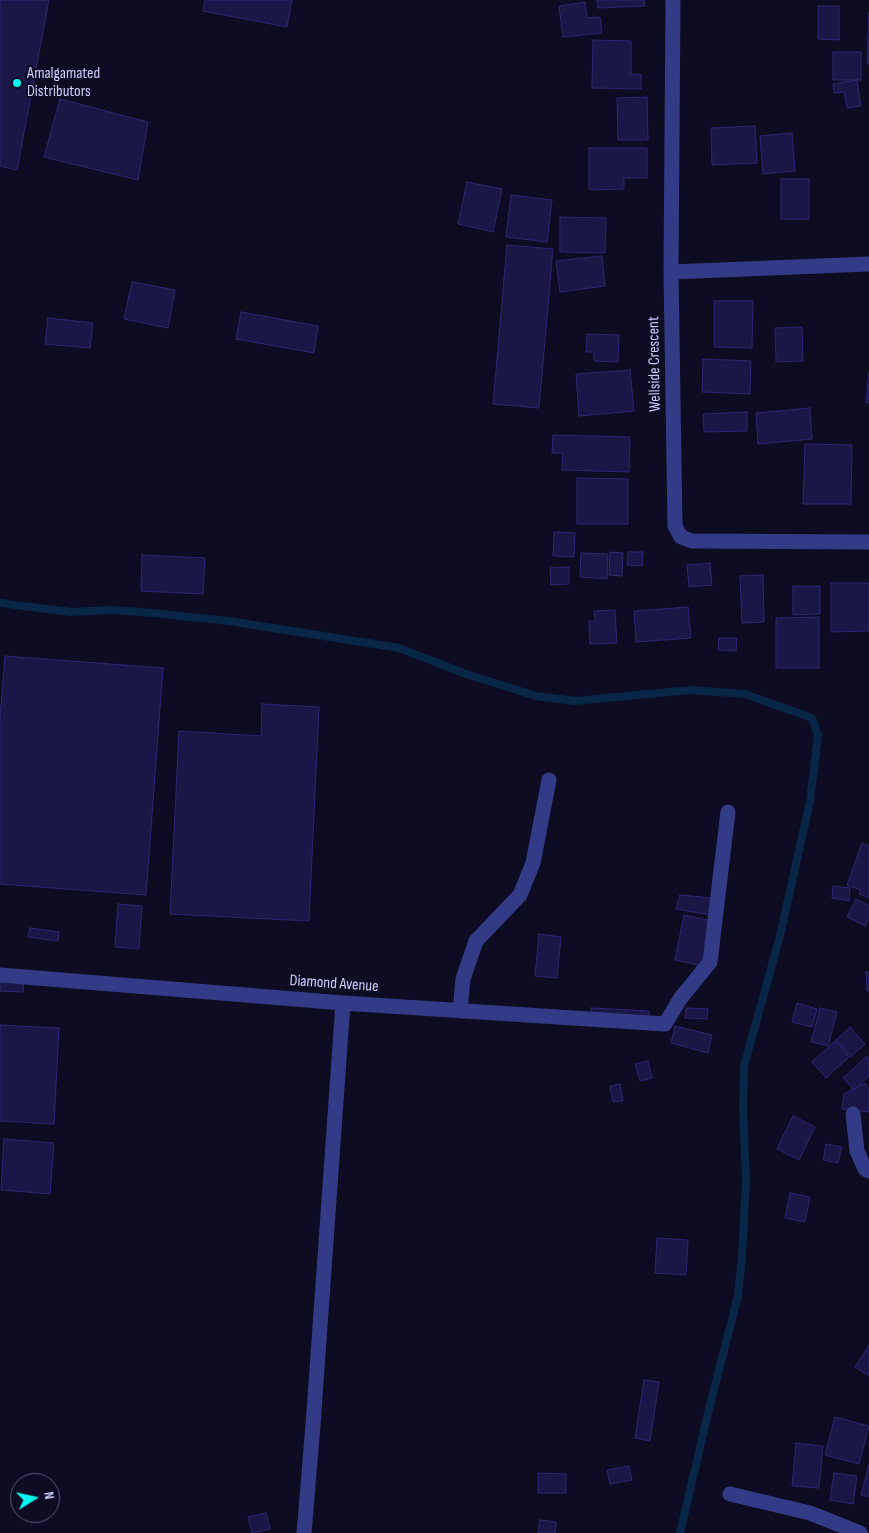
<!DOCTYPE html>
<html>
<head>
<meta charset="utf-8">
<style>
	body { margin:0 }
	#map { position:relative; width:869px; height:1533px; overflow:hidden; background:#0d0c23; font-family:"Sofia Sans Condensed",sans-serif }
	canvas { display:block }
	.north { position:absolute; left:10px; top:1473px; width:50px; height:50px; box-sizing:border-box; background:#0d0c23; border:1px solid #5a5a7b; border-radius:50%; rotate:80deg; font-size:14px; font-weight:700; line-height:20px; text-align:center; color:#cecfff }
	.north::after { content:''; display:block; margin:auto; width:18px; height:22px; background:#00f9f3; clip-path:polygon(50% 0,100% 100%,50% 72%,0 100%) }
</style>
</head>
<body>
<div id="map">
<canvas width="869" height="1533"></canvas>
<div class="north">N</div>
</div>
<script>
const g = document.querySelector('canvas').getContext('2d');
g.lineJoin = 'round';
function poly(rows) {
  const path = new Path2D();
  for (const r of rows) {
    path.moveTo(r[0], r[1]);
    for (let i = 2; i < r.length; i += 2) path.lineTo(r[i], r[i + 1]);
  }
  return path;
}
function strokePath(path, color, width, dash) {
  g.strokeStyle = color;
  g.lineWidth = width;
  g.lineCap = dash ? 'butt' : 'round';
  g.setLineDash(dash || []);
  g.stroke(path);
}
function fillPath(path, color) {
  g.fillStyle = color;
  g.fill(path, 'evenodd');
}
function write(font, color, halo, rows, align = 'center') {
  g.font = font + ' "Sofia Sans Condensed",sans-serif';
  g.lineWidth = 4;
  g.setLineDash([]);
  g.textBaseline = 'middle';
  g.strokeStyle = halo;
  g.fillStyle = color;
  for (const [text, x, y, turn = 0] of rows) {
    g.save();
    g.translate(x, y);
    g.rotate((+turn || 0) * Math.PI / 180);
    g.textAlign = isNaN(turn) ? turn : align;
    if (halo) g.strokeText(text, 0, 0);
    g.fillText(text, 0, 0);
    g.restore();
  }
}
const stream = poly([
	[0,603,71,612,110,610,142,612,229,621,399,648,466,674,536,696,575,701,690,690,745,694,812,718,818,735,810,801,780,936,744,1066,743,1107,746,1181,742,1256,738,1296,710,1405,680,1533]
]);
const building = poly([
	[0,0,49,0,17,170,0,166,0,0],
	[205,0,292,0,287,27,203,11,205,0],
	[597,0,644,0,645,6,598,8,597,0],
	[585,2,587,18,600,17,602,33,563,37,559,6,585,2],
	[818,6,839,6,839,40,818,39,818,6],
	[869,12,869,64,867,64,869,12],
	[593,40,631,41,631,74,641,74,641,89,592,88,593,40],
	[833,52,861,52,861,80,833,80,833,52],
	[857,80,861,106,847,108,844,92,834,93,833,84,857,80],
	[647,97,648,140,618,140,617,98,647,97],
	[60,99,148,122,138,180,44,157,60,99],
	[755,126,757,163,712,165,711,128,755,126],
	[792,133,795,171,763,174,760,136,792,133],
	[589,148,647,148,647,178,624,178,624,189,589,190,589,148],
	[781,179,809,179,809,219,781,219,781,179],
	[467,182,502,189,493,232,458,224,467,182],
	[511,195,552,200,547,242,506,237,511,195],
	[560,217,606,218,605,253,560,252,560,217],
	[507,245,553,249,539,408,493,404,507,245],
	[602,256,605,286,560,292,556,261,602,256],
	[132,282,175,290,168,328,124,319,132,282],
	[714,301,753,301,752,348,714,347,714,301],
	[241,312,318,326,314,353,236,339,241,312],
	[48,318,93,323,90,348,45,344,48,318],
	[802,327,803,361,776,362,775,328,802,327],
	[587,334,619,335,618,362,594,361,594,352,586,352,587,334],
	[703,359,751,361,750,394,702,392,703,359],
	[630,370,634,411,579,416,576,374,630,370],
	[869,372,869,403,866,403,869,372],
	[810,408,812,439,758,444,756,413,810,408],
	[747,412,747,431,704,432,703,414,747,412],
	[553,435,630,437,629,472,562,470,563,453,552,453,553,435],
	[805,444,852,445,851,504,803,504,805,444],
	[577,478,628,479,628,524,577,524,577,478],
	[554,532,575,533,574,557,553,556,554,532],
	[610,552,623,553,622,576,609,575,610,552],
	[628,552,643,552,642,566,627,565,628,552],
	[581,553,608,554,607,579,580,577,581,553],
	[142,555,205,558,203,594,141,591,142,555],
	[710,563,712,585,689,587,687,565,710,563],
	[569,567,569,584,551,585,550,568,569,567],
	[763,575,764,622,742,623,740,576,763,575],
	[831,583,869,583,869,631,831,632,831,583],
	[793,586,820,586,820,614,793,615,793,586],
	[688,607,691,638,636,642,634,611,688,607],
	[615,610,617,643,590,644,589,621,595,621,594,611,615,610],
	[819,617,819,668,776,668,776,618,819,617],
	[719,638,737,638,736,651,718,650,719,638],
	[5,656,163,668,146,895,0,884,0,718,5,656],
	[262,704,319,707,309,921,170,914,179,731,261,736,262,704],
	[862,843,869,846,869,898,859,894,861,890,847,885,862,843],
	[833,886,850,888,849,901,832,898,833,886],
	[680,895,712,898,711,915,676,909,680,895],
	[856,899,869,906,869,917,865,926,847,917,856,899],
	[118,904,142,906,139,949,115,947,118,904],
	[684,915,712,921,703,966,675,960,684,915],
	[30,928,59,932,58,941,28,937,30,928],
	[539,934,561,937,557,978,535,976,539,934],
	[866,972,869,972,869,991,867,991,866,972],
	[0,981,24,982,23,992,0,991,0,981],
	[797,1003,817,1009,812,1027,792,1022,797,1003],
	[591,1008,649,1011,648,1023,591,1020,591,1008],
	[686,1008,708,1009,707,1019,685,1018,686,1008],
	[820,1008,837,1012,828,1046,811,1042,820,1008],
	[0,1025,59,1028,54,1124,0,1121,0,1025],
	[675,1026,712,1035,708,1053,671,1043,675,1026],
	[850,1027,865,1044,851,1057,836,1040,850,1027],
	[835,1041,849,1057,826,1078,812,1062,835,1041],
	[867,1056,869,1059,869,1076,854,1090,843,1078,867,1056],
	[648,1061,652,1078,640,1081,635,1064,648,1061],
	[865,1083,869,1090,869,1112,842,1109,844,1094,865,1083],
	[620,1084,623,1101,613,1102,610,1086,620,1084],
	[793,1116,815,1127,799,1160,777,1149,793,1116],
	[4,1139,54,1143,50,1194,1,1190,4,1139],
	[826,1144,842,1147,838,1163,823,1160,826,1144],
	[790,1193,810,1197,805,1222,785,1218,790,1193],
	[657,1238,688,1240,686,1275,655,1273,657,1238],
	[869,1345,869,1376,855,1367,869,1345],
	[644,1380,659,1382,650,1441,635,1438,644,1380],
	[835,1417,869,1426,859,1464,825,1455,835,1417],
	[796,1443,823,1446,819,1488,792,1486,796,1443],
	[869,1465,869,1497,861,1495,869,1465],
	[629,1466,632,1480,610,1484,607,1470,629,1466],
	[538,1473,566,1474,566,1493,538,1493,538,1473],
	[834,1473,857,1476,853,1504,830,1500,834,1473],
	[266,1513,270,1529,252,1533,248,1517,266,1513],
	[540,1520,556,1522,555,1533,538,1533,540,1520]
]);
const minor = poly([
	[673,0,671,272,675,526,681,537,692,541,869,542],
	[671,272,869,264],
	[0,975,343,1003,665,1024,680,999,710,962,728,812],
	[460,1011,463,979,476,941,520,895,533,863,549,780],
	[853,1114,857,1151,865,1169,869,1171],
	[730,1494,810,1513,860,1533],
	[304,1533,313,1425,343,1003]
]);
const markers = [
	[17,83,5,"#00f9f3"]
];
const poiNames = [
	["Amalgamated",27,74],
	["Distributors",27,92]
];
const streetNames = [
	["Wellside Crescent",655,364,-91],
	["Diamond Avenue",334,984,4]
];
strokePath(stream, '#082646', 8);
fillPath(building, '#1a1746');
strokePath(building, '#2d2773', 1);
strokePath(minor, '#333b86', 15);
for (const [x, y, r, color] of markers) {
  const dot = new Path2D();
  dot.arc(x, y, r, 0, 2 * Math.PI);
  g.fillStyle = color;
  g.fill(dot);
  strokePath(dot, '#0d0c23', 2);
}
write('16px', '#cecfff', '#0d0c23', poiNames, 'left');
write('16px', '#cecfff', '#0d0c23', streetNames);
</script>
</body>
</html>
